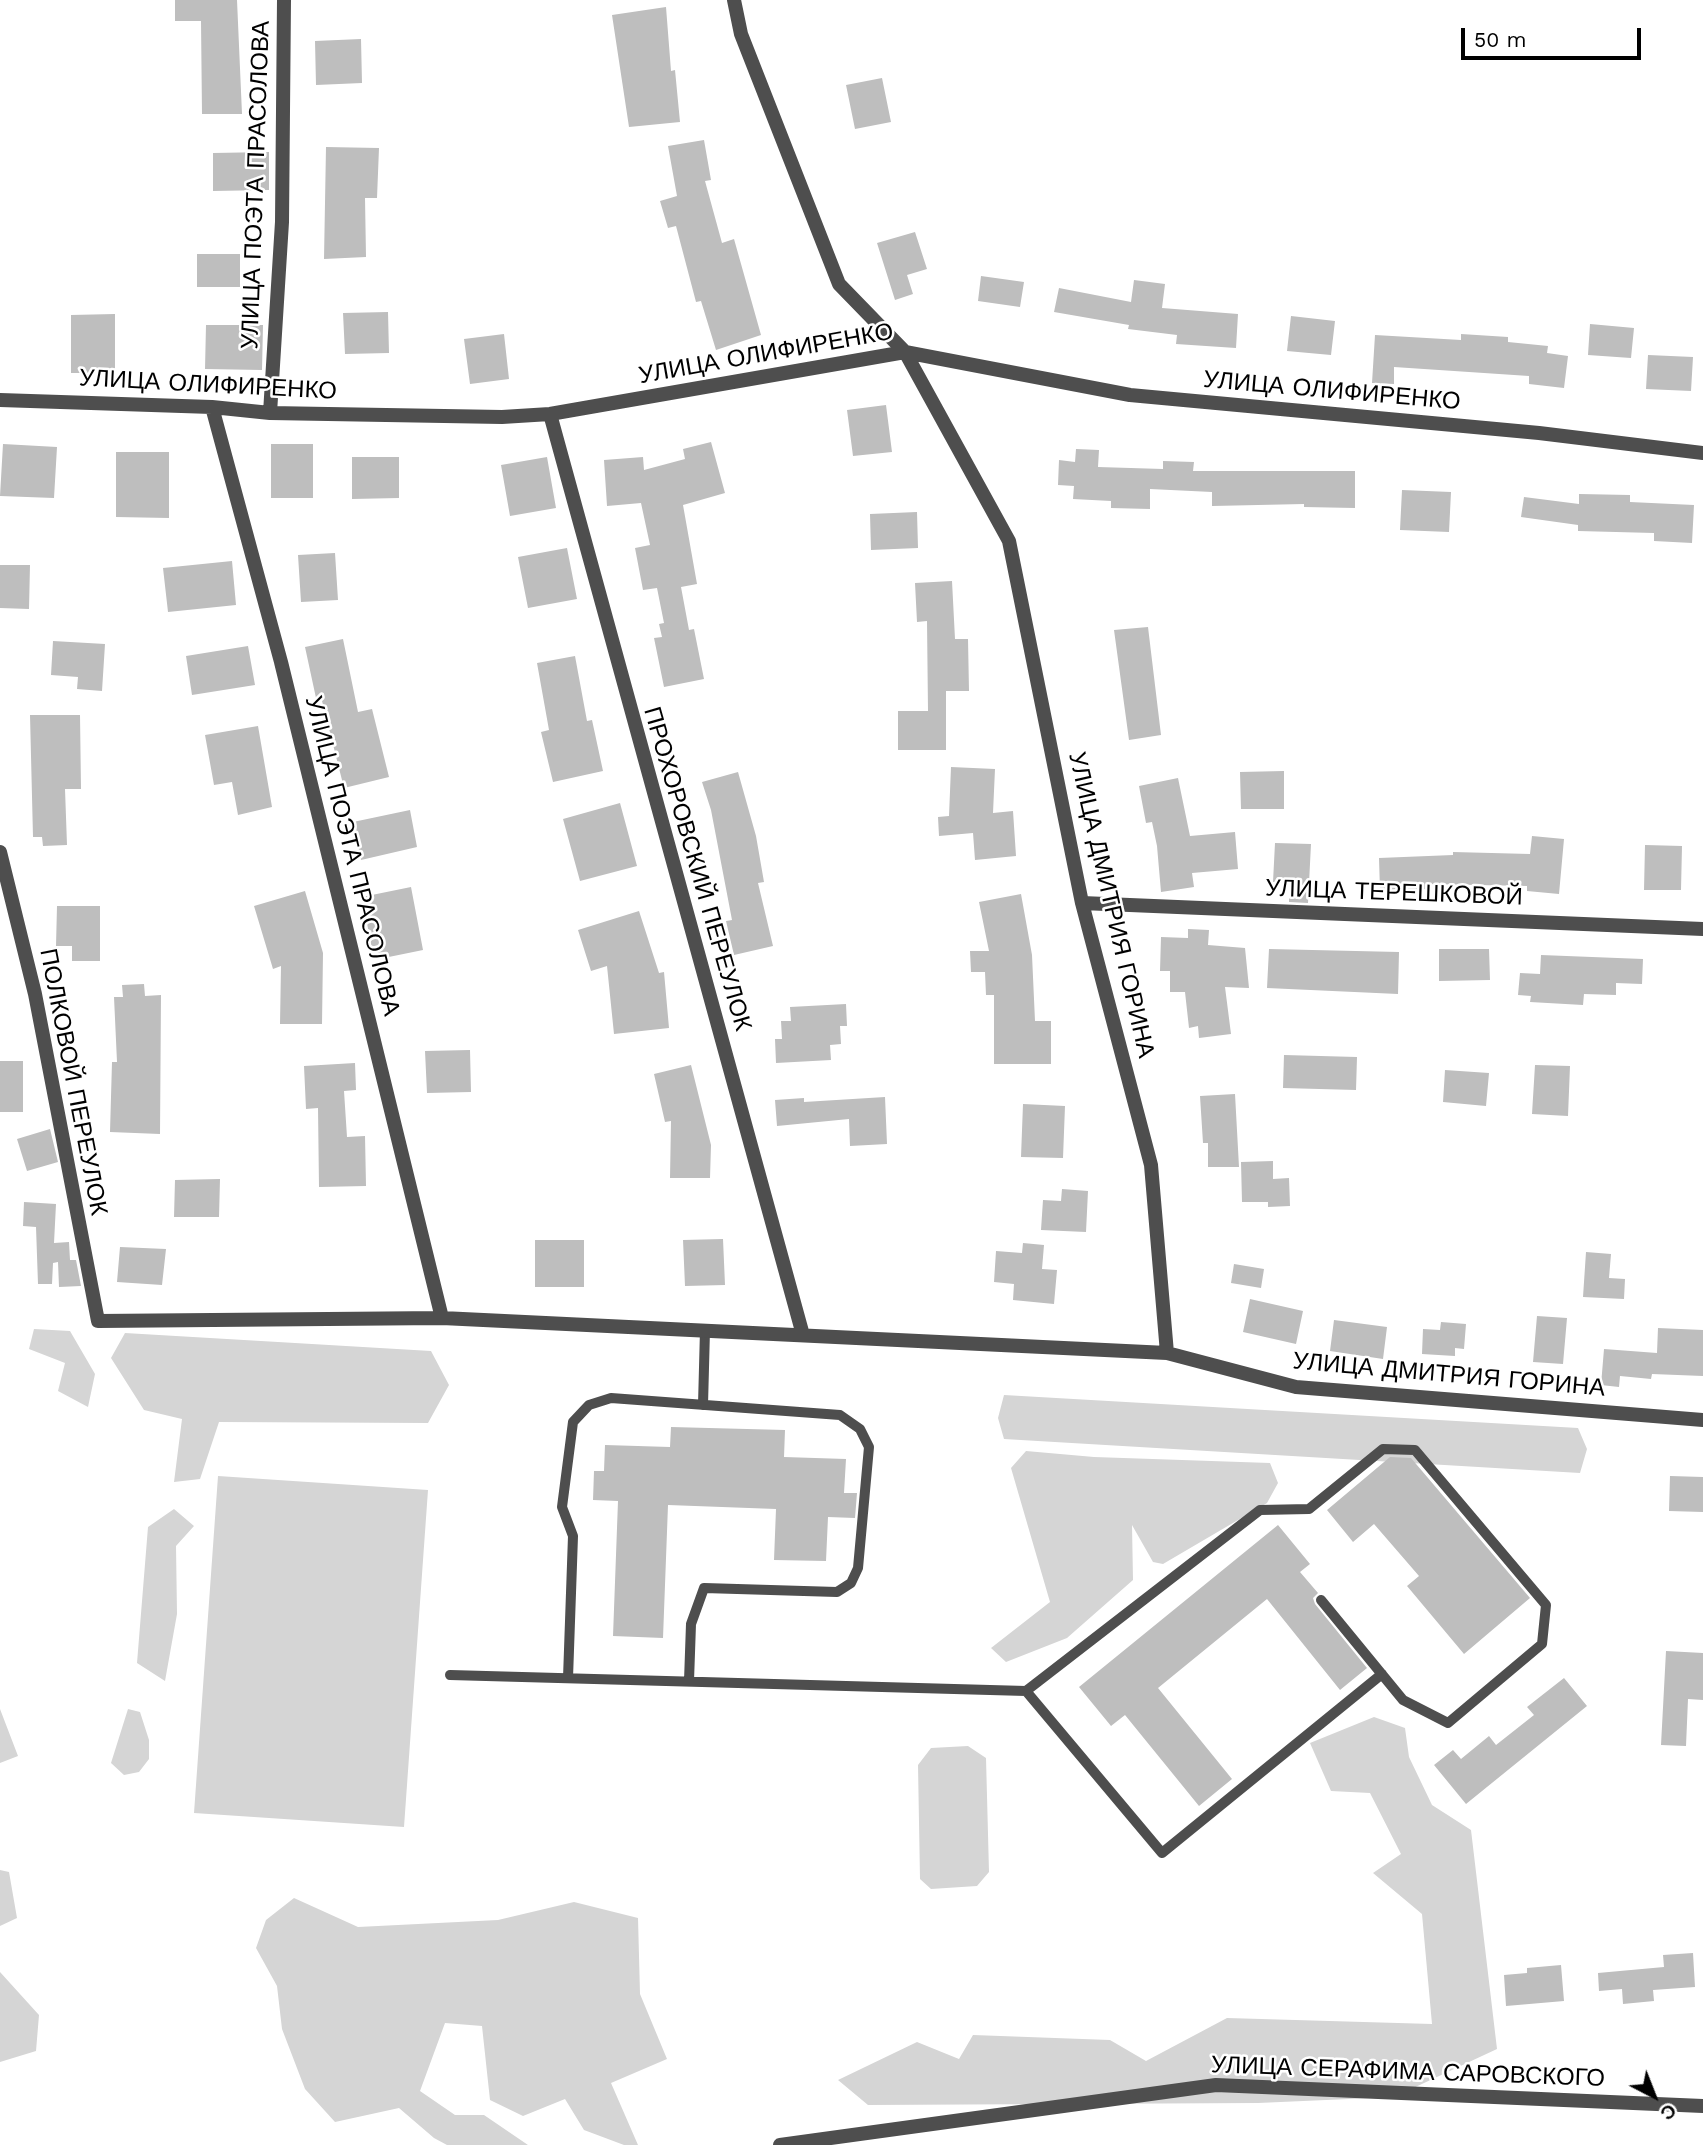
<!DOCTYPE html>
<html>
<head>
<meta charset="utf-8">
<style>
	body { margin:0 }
	#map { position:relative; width:1703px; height:2145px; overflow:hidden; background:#fff; font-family:"Work Sans",sans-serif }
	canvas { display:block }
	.north { position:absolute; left:1619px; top:2061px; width:70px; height:70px; -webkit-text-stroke:5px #fff; paint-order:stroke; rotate:138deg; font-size:19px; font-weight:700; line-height:28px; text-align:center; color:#000 }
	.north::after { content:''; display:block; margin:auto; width:24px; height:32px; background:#000; clip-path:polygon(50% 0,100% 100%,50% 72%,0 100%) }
	.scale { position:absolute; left:1461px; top:28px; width:180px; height:32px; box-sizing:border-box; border:4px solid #000; border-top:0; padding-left:9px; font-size:21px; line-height:24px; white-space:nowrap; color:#000; -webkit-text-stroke:5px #fff; paint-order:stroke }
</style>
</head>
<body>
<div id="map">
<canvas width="1703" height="2145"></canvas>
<div class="north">С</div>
<div class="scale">50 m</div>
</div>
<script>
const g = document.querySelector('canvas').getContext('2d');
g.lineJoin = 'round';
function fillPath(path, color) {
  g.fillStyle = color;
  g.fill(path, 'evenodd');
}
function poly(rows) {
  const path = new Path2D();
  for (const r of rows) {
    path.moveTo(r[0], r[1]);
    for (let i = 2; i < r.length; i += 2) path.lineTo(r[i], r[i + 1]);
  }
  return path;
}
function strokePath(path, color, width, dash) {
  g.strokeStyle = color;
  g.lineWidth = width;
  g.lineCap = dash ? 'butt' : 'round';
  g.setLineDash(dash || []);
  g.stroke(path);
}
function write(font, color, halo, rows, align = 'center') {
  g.font = font + ' "Work Sans",sans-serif';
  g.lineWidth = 5;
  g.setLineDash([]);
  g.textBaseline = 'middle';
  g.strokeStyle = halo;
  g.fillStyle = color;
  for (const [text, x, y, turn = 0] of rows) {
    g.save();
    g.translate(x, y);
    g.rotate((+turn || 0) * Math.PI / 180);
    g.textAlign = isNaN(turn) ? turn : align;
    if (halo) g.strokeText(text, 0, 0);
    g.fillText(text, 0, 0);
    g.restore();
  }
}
const green = poly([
	[34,1329,70,1331,95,1374,88,1407,58,1391,65,1363,29,1349],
	[125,1333,431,1351,449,1385,428,1423,219,1422,200,1479,174,1482,182,1419,144,1410,111,1358],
	[1004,1395,1578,1428,1587,1449,1580,1473,1004,1439,998,1418],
	[1026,1451,1094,1457,1270,1463,1278,1483,1267,1503,1163,1564,1153,1562,1132,1525,1133,1580,1067,1638,1006,1662,991,1648,1050,1602,1011,1468],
	[218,1476,428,1490,404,1827,194,1813],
	[174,1509,194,1526,176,1546,177,1614,165,1681,137,1663,148,1527],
	[0,1709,18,1756,0,1763],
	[128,1709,140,1712,149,1740,149,1759,139,1772,124,1775,111,1763],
	[1374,1717,1405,1728,1409,1757,1432,1805,1471,1830,1497,2049,1394,2097,1258,2103,868,2105,838,2080,917,2042,959,2059,973,2035,1110,2040,1146,2061,1227,2018,1432,2024,1422,1914,1373,1873,1401,1854,1370,1793,1331,1791,1310,1743],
	[968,1746,986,1758,989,1872,977,1886,931,1889,920,1879,918,1765,931,1748],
	[0,1870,9,1872,17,1918,0,1926],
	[294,1898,358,1927,498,1920,574,1902,638,1918,640,1994,667,2059,611,2083,638,2145,624,2145,584,2130,565,2099,523,2116,490,2100,482,2026,445,2023,420,2091,455,2115,484,2115,528,2145,447,2145,434,2138,399,2108,335,2122,305,2089,282,2029,277,1986,256,1948,266,1920],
	[0,1972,39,2015,36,2051,0,2062]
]);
const building = poly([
	[175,0,237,0,242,114,202,114,201,21,175,21],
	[666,7,671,71,675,70,680,122,629,127,612,15],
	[361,39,362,83,316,85,315,41],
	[882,78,891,122,855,129,846,85],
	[704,140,711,180,705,181,722,243,734,239,761,335,716,350,701,301,696,302,676,226,668,228,660,201,677,196,668,146],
	[326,147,379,148,377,198,365,198,366,257,324,259],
	[269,152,269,190,213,191,213,153],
	[915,232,927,269,907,275,913,294,895,300,877,243],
	[197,254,240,254,240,287,197,287],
	[981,276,1024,282,1020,307,978,301],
	[1134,280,1165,284,1162,308,1238,314,1236,348,1176,344,1177,335,1128,329,1129,325,1054,312,1059,288,1131,302],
	[388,312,389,353,345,354,343,313],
	[115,314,115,373,71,373,71,315],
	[1291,316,1335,321,1331,355,1287,351],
	[1590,324,1634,328,1631,358,1588,355],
	[206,325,263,325,262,370,205,369],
	[504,334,509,379,470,384,464,339],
	[1461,334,1508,337,1508,342,1548,346,1547,353,1568,356,1564,388,1529,384,1529,376,1394,367,1394,384,1372,383,1375,335,1461,340],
	[1648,355,1693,357,1691,391,1646,389],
	[886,405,892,452,853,456,847,410],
	[711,442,725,493,683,505,697,584,681,587,689,630,694,629,704,679,664,687,654,638,662,637,659,624,664,623,657,588,643,590,635,548,650,545,641,503,607,506,604,460,643,457,644,470,685,459,683,449],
	[3,444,57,447,54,498,0,496],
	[271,444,313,444,313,498,271,498],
	[1076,449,1099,450,1098,467,1163,469,1163,461,1194,462,1193,471,1355,471,1355,508,1304,507,1304,504,1212,506,1212,492,1150,489,1150,509,1111,508,1111,501,1073,499,1074,486,1058,485,1059,460,1075,462],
	[116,452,169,452,169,518,116,517],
	[352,457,399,457,399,498,352,499],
	[547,457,556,508,510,516,501,465],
	[1402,490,1451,492,1449,532,1400,530],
	[1579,494,1630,495,1630,502,1694,505,1692,543,1654,541,1654,533,1578,531,1578,525,1521,517,1524,497,1579,504],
	[917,512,918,548,871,550,870,514],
	[567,548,577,599,528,608,518,557],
	[335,553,338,600,301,602,298,555],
	[232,561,236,605,168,612,163,568],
	[0,565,30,565,29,609,0,608],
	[952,581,955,639,968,639,969,691,946,691,946,750,898,750,898,711,928,711,927,621,917,622,915,583],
	[1148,627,1161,735,1129,740,1114,630],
	[343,639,358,712,372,709,389,777,344,788,321,697,316,698,305,647],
	[53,641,105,644,102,691,77,689,78,677,51,675],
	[248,646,255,685,192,695,186,656],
	[575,656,587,721,592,720,603,771,553,782,541,732,549,730,537,663],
	[30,715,80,715,81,789,65,789,67,845,43,846,42,837,33,837],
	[258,726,272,807,238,815,232,782,214,785,205,735],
	[951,767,995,769,993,813,1013,811,1016,856,975,860,973,833,939,836,938,817,949,816],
	[1284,771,1284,809,1241,809,1240,772],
	[738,772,756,836,764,882,758,883,773,946,734,955,726,921,732,920,711,810,702,782],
	[1178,778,1190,836,1235,832,1238,869,1192,873,1194,887,1161,892,1157,846,1152,822,1146,823,1139,786],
	[620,803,637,866,580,881,563,819],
	[410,810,417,847,361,860,353,822],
	[1532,836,1564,839,1559,894,1527,891,1527,886,1427,884,1427,889,1380,891,1379,858,1453,855,1453,852,1530,854],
	[1275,843,1311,844,1308,903,1289,902,1289,883,1273,882],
	[1645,845,1682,846,1681,890,1644,890],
	[411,887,423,950,374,960,362,897],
	[305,891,323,953,322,1024,280,1024,281,966,273,969,254,906],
	[1021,894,1032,955,1035,1021,1051,1021,1051,1064,994,1064,994,995,986,995,985,972,971,972,970,951,989,951,979,902],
	[57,906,100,906,100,961,72,961,72,946,56,946],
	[639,911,659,973,664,972,669,1028,614,1034,607,966,591,971,578,930],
	[1188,929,1209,930,1208,945,1245,948,1249,988,1225,987,1231,1034,1199,1038,1198,1026,1189,1028,1185,992,1170,992,1170,971,1160,971,1161,937,1188,938],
	[1269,949,1399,952,1398,994,1267,988],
	[1439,949,1489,949,1490,980,1439,981],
	[1541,955,1643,959,1642,984,1616,983,1616,995,1584,994,1583,1005,1530,1002,1531,996,1518,995,1520,973,1540,974],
	[144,984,145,996,161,995,160,1134,110,1132,112,1062,117,1062,114,997,123,997,122,985],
	[846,1004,847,1026,840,1026,841,1044,830,1045,831,1060,776,1063,775,1039,782,1039,781,1021,791,1021,790,1007],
	[470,1050,471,1092,427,1093,425,1051],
	[1284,1055,1357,1057,1356,1090,1283,1088],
	[0,1061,23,1061,23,1112,0,1112],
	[355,1063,356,1090,344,1091,347,1137,365,1136,366,1186,319,1187,318,1108,306,1109,304,1066],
	[691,1065,711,1145,710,1178,670,1178,671,1121,665,1122,654,1074],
	[1535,1065,1570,1066,1568,1116,1532,1114],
	[1445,1070,1489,1073,1486,1106,1443,1102],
	[1235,1094,1239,1167,1208,1167,1208,1143,1203,1143,1200,1096],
	[885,1097,887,1144,850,1146,849,1119,777,1126,775,1100,804,1098,804,1102],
	[1023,1104,1065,1106,1063,1158,1021,1157],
	[50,1129,58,1162,27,1171,17,1139],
	[1273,1161,1273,1179,1289,1178,1290,1206,1268,1207,1268,1202,1242,1202,1241,1162],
	[220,1179,219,1217,174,1217,175,1180],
	[1062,1189,1088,1191,1086,1232,1041,1230,1043,1200,1061,1201],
	[24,1202,56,1204,54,1243,69,1242,70,1260,76,1260,81,1286,59,1287,58,1262,53,1263,52,1284,38,1284,36,1227,23,1226],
	[723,1239,725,1285,685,1286,683,1240],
	[535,1240,584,1240,584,1287,535,1287],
	[1023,1243,1044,1245,1042,1269,1057,1270,1054,1304,1013,1300,1014,1284,994,1282,996,1251,1022,1253],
	[120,1247,166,1249,162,1285,117,1282],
	[1586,1252,1611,1254,1609,1278,1625,1279,1624,1299,1583,1297],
	[1234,1264,1264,1269,1261,1288,1231,1283],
	[1250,1299,1303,1311,1296,1344,1243,1332],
	[1537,1316,1567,1318,1563,1364,1533,1362],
	[1334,1320,1387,1327,1383,1359,1330,1351],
	[1441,1322,1466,1324,1464,1349,1455,1348,1455,1356,1422,1354,1423,1329,1440,1330],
	[1658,1328,1703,1330,1703,1376,1652,1374,1651,1379,1620,1376,1619,1387,1601,1385,1604,1349,1657,1353],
	[671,1427,785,1430,784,1457,846,1459,844,1493,857,1493,855,1518,828,1517,826,1561,774,1560,776,1509,668,1505,663,1638,613,1636,618,1501,593,1500,594,1471,604,1471,605,1445,670,1447],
	[1390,1457,1411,1458,1530,1598,1464,1654,1407,1586,1419,1576,1374,1524,1353,1542,1327,1510],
	[1670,1476,1703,1477,1703,1512,1669,1511],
	[1278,1525,1310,1564,1300,1572,1318,1593,1313,1598,1315,1604,1367,1668,1340,1690,1267,1599,1158,1688,1232,1779,1199,1806,1125,1715,1111,1726,1079,1687],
	[1666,1651,1703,1653,1703,1700,1688,1699,1686,1746,1661,1745],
	[1564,1678,1587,1706,1466,1804,1434,1765,1453,1750,1461,1759,1489,1736,1496,1745,1534,1715,1527,1707],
	[1693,1953,1695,1987,1653,1990,1654,2001,1623,2004,1622,1989,1599,1991,1598,1973,1664,1967,1663,1955],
	[1561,1965,1564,2001,1506,2006,1504,1975,1527,1973,1527,1968]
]);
const service = poly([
	[703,1405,705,1330],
	[450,1675,1026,1691,1260,1510,1309,1509,1383,1449,1415,1450,1546,1605,1542,1644,1448,1723,1403,1700,1321,1600],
	[568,1678,573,1536,562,1507,573,1422,589,1405,611,1398,840,1415,860,1429,869,1447,858,1568,851,1583,837,1592,704,1588,691,1624,689,1681],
	[1026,1691,1162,1853,1382,1674]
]);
const minor = poly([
	[734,0,741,34,839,284,905,352,1009,541,1082,903,1151,1165,1167,1353,1296,1387,1703,1420],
	[0,400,212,407,270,413,502,417,550,414,905,352,1130,395,1539,433,1703,453],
	[212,407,281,662,442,1318],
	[270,413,282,222,284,0],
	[550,414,803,1335],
	[0,852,35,994,98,1321,442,1318,1167,1353],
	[1082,903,1703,929],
	[780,2145,1216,2085,1703,2106]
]);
const streetNames = [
	["УЛИЦА ПОЭТА ПРАСОЛОВА",256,185,-88],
	["УЛИЦА ОЛИФИРЕНКО",766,354,-10],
	["УЛИЦА ОЛИФИРЕНКО",208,385,3],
	["УЛИЦА ОЛИФИРЕНКО",1332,391,5],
	["УЛИЦА ПОЭТА ПРАСОЛОВА",352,856,76],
	["ПРОХОРОВСКИЙ ПЕРЕУЛОК",697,869,74],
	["УЛИЦА ТЕРЕШКОВОЙ",1394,893,2],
	["УЛИЦА ДМИТРИЯ ГОРИНА",1111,905,77],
	["ПОЛКОВОЙ ПЕРЕУЛОК",73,1082,79],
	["УЛИЦА ДМИТРИЯ ГОРИНА",1449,1375,5],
	["УЛИЦА СЕРАФИМА САРОВСКОГО",1408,2072,2]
];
fillPath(green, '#d5d5d5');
fillPath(building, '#bebebe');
strokePath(service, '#4e4e4e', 10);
strokePath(minor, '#4e4e4e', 14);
write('24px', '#000', '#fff', streetNames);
</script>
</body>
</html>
